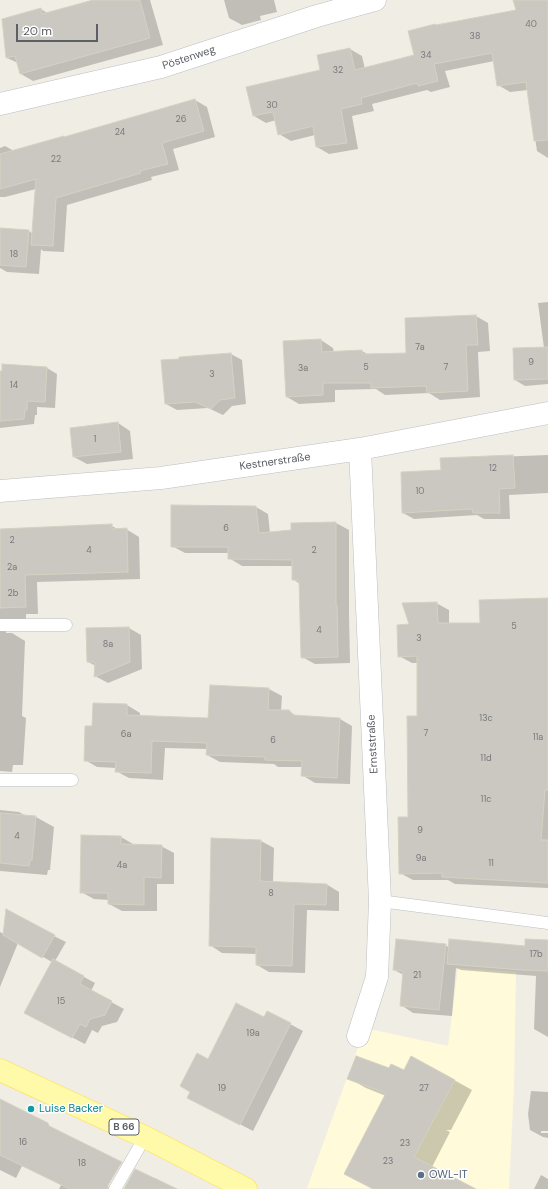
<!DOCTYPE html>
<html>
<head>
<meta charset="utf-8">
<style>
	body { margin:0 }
	#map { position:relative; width:548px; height:1189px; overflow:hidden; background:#f0eee4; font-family:"DM Sans",sans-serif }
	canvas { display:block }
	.scale { position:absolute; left:16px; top:24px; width:82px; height:18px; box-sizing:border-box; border:2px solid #5c5f66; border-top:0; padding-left:5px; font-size:12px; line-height:14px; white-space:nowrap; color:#5c5f66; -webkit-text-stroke:3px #fff; paint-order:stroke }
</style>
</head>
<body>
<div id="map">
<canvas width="548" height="1189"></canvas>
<div class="scale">20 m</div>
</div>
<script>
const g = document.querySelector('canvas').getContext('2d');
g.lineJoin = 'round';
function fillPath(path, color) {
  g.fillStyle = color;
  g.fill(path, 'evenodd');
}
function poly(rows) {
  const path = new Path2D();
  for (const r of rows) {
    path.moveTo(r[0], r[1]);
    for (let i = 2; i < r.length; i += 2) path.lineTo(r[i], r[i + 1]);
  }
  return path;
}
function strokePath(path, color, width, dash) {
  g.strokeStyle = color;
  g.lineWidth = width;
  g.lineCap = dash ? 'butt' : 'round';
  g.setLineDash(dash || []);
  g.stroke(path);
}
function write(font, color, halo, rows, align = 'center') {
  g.font = font + ' "DM Sans",sans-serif';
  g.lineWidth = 3;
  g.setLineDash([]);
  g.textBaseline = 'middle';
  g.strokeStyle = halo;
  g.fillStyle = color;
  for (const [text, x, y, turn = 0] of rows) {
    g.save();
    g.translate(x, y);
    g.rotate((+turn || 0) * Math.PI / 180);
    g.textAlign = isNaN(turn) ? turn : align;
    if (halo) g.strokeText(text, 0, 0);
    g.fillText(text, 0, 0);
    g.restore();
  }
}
const commercial = poly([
	[458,968,516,972,514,1085,509,1189,307,1188,365,1028,448,1046]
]);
const shadow = poly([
	[95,0,150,0,163,45,33,81,21,74,18,63,7,58,41,9,47,13],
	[224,0,274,0,277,12,260,16,261,20,242,25,229,18],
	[526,0,548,0,548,158,537,151,528,90,510,92,498,85,494,61,445,71,450,87,431,92,427,90,372,104,374,111,352,116,358,149,329,154,317,147,315,135,291,141,279,134,276,120,266,123,254,116,321,71,350,49,362,56,365,69,415,56,437,26,517,11],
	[195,100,207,107,215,137,173,149,179,170,151,177,152,180,67,205,64,252,43,251,41,249,39,274,7,272,0,268,0,229,29,231,33,234,36,189,5,197,0,197,0,148,5,146,14,151,65,138],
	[548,302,548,384,525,386,515,380,544,348,538,303],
	[476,316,488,323,490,351,478,352,480,397,440,400,429,393,385,395,376,389,335,390,335,402,299,404,287,397,285,342,321,340,333,348,334,353,362,351,369,355,407,354],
	[231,354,242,360,246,404,232,406,223,415,208,408,177,410,166,404,180,358],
	[47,368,57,374,55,408,37,407,37,415,35,415,34,424,0,428,0,372],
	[118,423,130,431,133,459,87,464,74,457],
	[548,455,548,493,509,495,510,519,484,519,477,515,414,519,403,513,442,471,441,459],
	[256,507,268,514,270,533,292,531,336,523,349,530,349,614,350,663,315,664,302,657,300,584,293,579,293,566,242,566,229,558,229,553,185,553,172,546],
	[112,526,119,530,126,529,139,537,140,579,37,582,38,614,26,614,26,624,6,629,6,633,12,633,25,641,22,716,26,718,23,765,13,765,12,772,0,771,0,529],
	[548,599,548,888,455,884,448,880,413,880,400,873,409,818,418,717,418,663,412,663,399,656,410,625,436,603,449,610,449,624,481,624],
	[129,628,141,635,142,669,108,683,95,676,96,666,88,662],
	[269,689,282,696,281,711,289,711,298,717,340,719,352,726,350,784,315,783,302,775,302,767,278,767,274,764,220,762,207,755,207,749,165,748,163,780,129,778,116,771,116,768,97,767,85,760,93,727,94,704,127,705,140,713,140,716,209,719],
	[0,810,19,812,26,816,36,817,54,827,50,870,48,870,47,875,0,871],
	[121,837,133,844,133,846,161,846,174,853,174,884,157,884,157,911,122,911,109,904,109,900,94,899,81,892],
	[261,841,274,848,273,883,326,884,339,892,339,911,307,910,305,973,269,972,257,965,257,954,222,953,210,945],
	[0,932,4,934,54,936,66,942,55,961,95,983,91,991,124,1009,117,1022,102,1026,98,1033,92,1030,85,1044,38,1020,52,962,18,943,0,987],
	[548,941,548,1037,534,1029,536,976,461,970,456,968,452,1016,413,1013,401,1005,404,975,394,970,445,945,450,948,526,947],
	[264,1018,290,1024,303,1031,253,1131,201,1104,191,1091,208,1060],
	[390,1070,405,1071,454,1080,472,1090,451,1130,446,1130,450,1132,432,1167,474,1189,373,1189,386,1096,366,1088,348,1078],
	[531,1091,548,1092,548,1131,541,1131,541,1133,548,1133,548,1138,543,1137,530,1130,528,1114],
	[0,1100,61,1132,100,1189,59,1189,61,1185,22,1166,16,1178,0,1170],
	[541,1175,548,1179,548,1189,534,1189],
	[155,1178,177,1189,125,1189,154,1179]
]);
const building = poly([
	[93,0,140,0,150,38,20,74,15,56,6,58,2,19,41,8,42,14,93,0],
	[513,0,548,0,548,140,534,141,526,82,497,86,492,53,434,64,438,81,418,86,417,83,361,98,362,104,341,109,347,143,316,147,313,126,278,135,273,112,253,116,246,87,320,70,317,55,350,48,355,70,414,55,408,31,435,24,436,25,516,10,513,0],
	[195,99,204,131,162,143,168,164,140,171,141,173,56,198,53,246,31,245,36,179,0,189,0,154,64,136,64,137,195,99],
	[0,228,29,230,26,267,0,265,0,228],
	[476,315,478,345,466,345,468,391,427,393,426,386,371,388,371,383,323,383,323,395,286,397,283,341,321,339,322,352,362,350,362,354,406,353,405,318,476,315],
	[548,347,548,379,514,380,513,348,548,347],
	[231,353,235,398,220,400,211,409,195,402,165,404,161,360,179,359,179,357,231,353],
	[2,364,47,367,45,402,27,401,27,410,25,410,24,419,0,421,0,371,2,371,2,364],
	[118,422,121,452,73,457,70,428,118,422],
	[513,455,515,488,499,489,500,513,473,513,472,509,402,513,401,472,441,470,440,458,513,455],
	[171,505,256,506,259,533,291,530,291,523,336,522,336,605,337,605,338,657,301,658,299,580,292,580,292,560,228,559,228,547,171,547,171,505],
	[112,524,112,529,127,528,128,572,25,575,26,607,0,608,0,529,112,524],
	[548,598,548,790,545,790,541,840,548,840,548,883,442,877,442,873,399,874,398,817,408,817,407,716,417,716,417,656,398,657,397,625,409,624,402,603,437,602,438,623,480,623,479,600,548,598],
	[129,627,130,662,94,677,95,662,87,662,86,628,129,627],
	[210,685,269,688,268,710,289,710,293,715,340,718,337,778,301,776,302,761,265,760,265,757,206,755,207,743,152,741,151,773,115,772,116,762,84,761,85,726,92,726,93,703,127,704,127,715,208,718,210,685],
	[0,813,36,816,32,860,30,860,29,866,0,863,0,813],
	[81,835,121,836,121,844,162,845,161,878,144,877,144,905,108,904,108,893,80,893,81,835],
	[211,838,261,840,260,881,327,884,326,905,294,904,292,966,256,965,256,947,209,946,211,838],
	[6,909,55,935,42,958,3,935,6,909],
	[396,939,446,944,439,1010,400,1006,403,971,393,970,396,939],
	[449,939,525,946,525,939,548,940,548,971,523,970,447,964,449,939],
	[53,959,84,976,80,984,112,1001,105,1015,90,1019,86,1027,80,1024,72,1038,24,1013,53,959],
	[236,1003,264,1017,267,1011,291,1023,240,1125,187,1098,190,1092,180,1086,197,1053,208,1059,236,1003],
	[356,1056,389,1068,391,1064,404,1070,411,1056,455,1080,433,1121,432,1121,433,1121,414,1157,476,1189,373,1189,344,1174,386,1093,347,1079,356,1056],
	[0,1099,48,1123,49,1126,122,1162,108,1185,108,1189,70,1189,0,1155,0,1099],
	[135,1169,177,1189,124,1189,135,1169]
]);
const service = poly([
	[0,625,66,625],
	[0,780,72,780],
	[380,901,548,923],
	[115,1189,145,1137]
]);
const minor = poly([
	[0,104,161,67,317,16,375,0],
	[0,491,161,478,360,449,548,413],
	[358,1036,377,977,380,901,360,449]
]);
const primary = poly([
	[0,1070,145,1137,246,1189]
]);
const markers = [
	[31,1109,4,"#0f9aa8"],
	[421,1175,4,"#5c6f8a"]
];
const numberNames = [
	["40",531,25],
	["38",475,37],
	["34",426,56],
	["32",338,71],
	["30",272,106],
	["26",181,120],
	["24",120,133],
	["22",56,160],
	["18",14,255],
	["7a",420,348],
	["9",531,363],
	["5",366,368],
	["7",446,368],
	["3a",303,369],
	["3",212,375],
	["14",14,386],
	["1",95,440],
	["12",493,469],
	["10",420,492],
	["6",226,529],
	["2",12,541],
	["4",89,551],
	["2",314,551],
	["2a",12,568],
	["2b",13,594],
	["5",514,627],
	["4",319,631],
	["3",419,639],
	["8a",108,645],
	["13c",486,719],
	["7",426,734],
	["6a",126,735],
	["11a",538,738],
	["6",273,741],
	["11d",486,759],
	["11c",486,800],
	["9",420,831],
	["4",17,837],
	["9a",421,859],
	["11",491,864],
	["4a",122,866],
	["8",271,894],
	["17b",536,955],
	["21",417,976],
	["15",61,1002],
	["19a",253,1034],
	["19",222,1089],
	["27",424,1089],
	["16",23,1143],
	["23",405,1144],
	["23",388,1162],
	["18",82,1164]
];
const shields = [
	[124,1127,30]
];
const shieldNames = [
	["B 66",124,1127]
];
const streetNames = [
	["Pöstenweg",189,58,-18],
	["Kestnerstraße",275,462,-8],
	["Ernststraße",373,744,-93]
];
const cultureNames = [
	["Luise Backer",39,1109]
];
const serviceNames = [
	["OWL-IT",429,1175]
];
fillPath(commercial, '#fffada');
fillPath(shadow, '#0003');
fillPath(building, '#cbc8c1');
strokePath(building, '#d5d1c1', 1);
strokePath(service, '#bbbdc4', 13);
strokePath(minor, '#bbbdc4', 23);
strokePath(primary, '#ffde4e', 23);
strokePath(service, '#fff', 12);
strokePath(minor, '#fff', 22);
strokePath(primary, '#fff9aa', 22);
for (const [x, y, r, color] of markers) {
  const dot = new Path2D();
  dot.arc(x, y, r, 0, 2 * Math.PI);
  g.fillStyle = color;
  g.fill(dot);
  strokePath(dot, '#fff', 1.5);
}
write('9px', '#78797d', null, numberNames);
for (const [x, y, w] of shields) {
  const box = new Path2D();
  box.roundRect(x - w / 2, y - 8, w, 16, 3);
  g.fillStyle = '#fff';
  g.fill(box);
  strokePath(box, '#5c5f66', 1);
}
write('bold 10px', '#5c5f66', null, shieldNames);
write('11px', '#5c5f66', '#fff', streetNames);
write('11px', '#0d838f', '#fff', cultureNames, 'left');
write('11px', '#4e5e75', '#fff', serviceNames, 'left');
</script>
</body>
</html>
